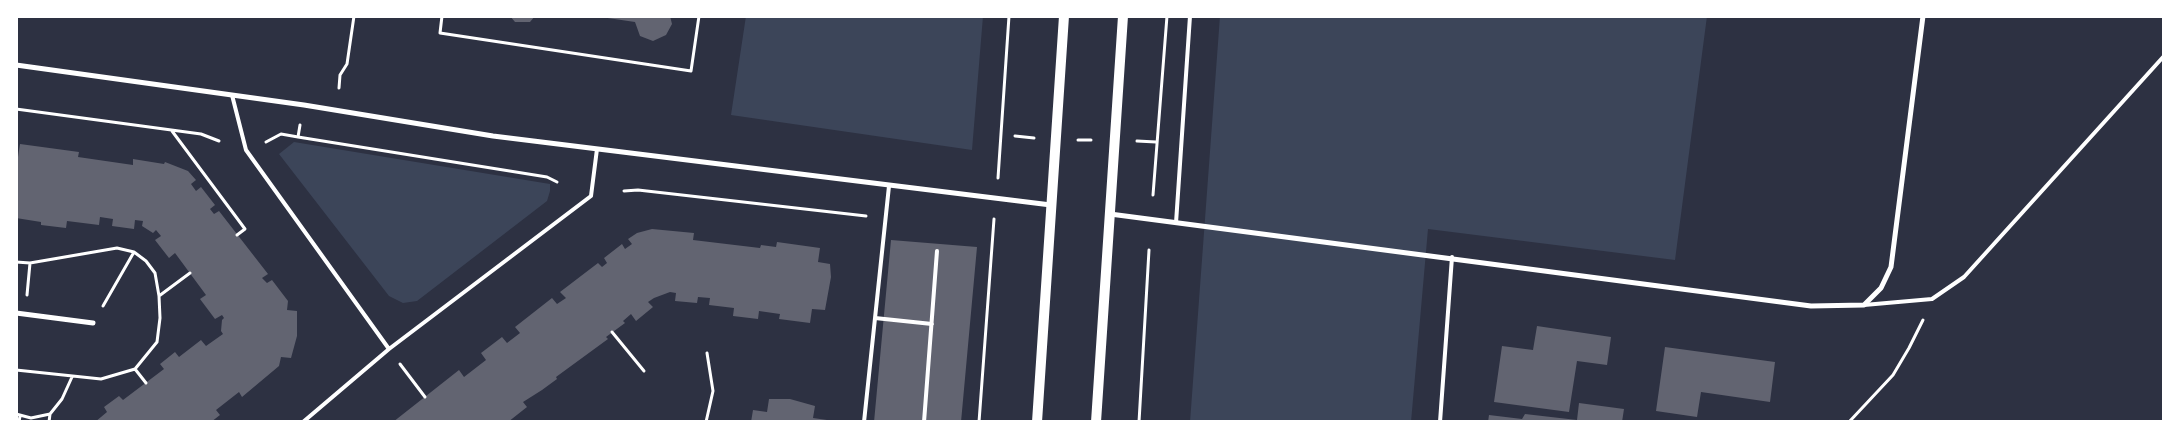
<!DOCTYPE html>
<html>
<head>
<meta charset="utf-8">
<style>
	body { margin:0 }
	#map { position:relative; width:2180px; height:438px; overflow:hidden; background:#2d3142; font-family:Lato,sans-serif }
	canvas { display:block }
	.frame { position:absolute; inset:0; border:18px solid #fff; pointer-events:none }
</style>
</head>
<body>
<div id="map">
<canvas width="2180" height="438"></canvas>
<div class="frame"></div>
</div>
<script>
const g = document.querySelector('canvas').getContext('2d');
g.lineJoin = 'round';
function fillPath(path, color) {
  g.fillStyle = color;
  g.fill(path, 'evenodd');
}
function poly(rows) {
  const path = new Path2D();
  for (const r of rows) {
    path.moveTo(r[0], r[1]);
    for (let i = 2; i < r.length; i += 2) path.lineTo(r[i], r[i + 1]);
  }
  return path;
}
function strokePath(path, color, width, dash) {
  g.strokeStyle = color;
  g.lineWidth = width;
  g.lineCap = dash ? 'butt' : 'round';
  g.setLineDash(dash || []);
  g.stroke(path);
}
const green = poly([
	[746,16,983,16,972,150,731,115],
	[1220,16,1707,16,1675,260,1428,229,1411,422,1190,422],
	[294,142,550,184,550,191,547,201,417,301,403,303,389,296,279,154]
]);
const building = poly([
	[510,16,535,16,530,22,515,22],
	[594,16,670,16,672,24,666,35,653,41,640,36,635,22],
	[20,144,79,152,78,157,133,165,133,159,164,164,165,162,188,171,196,180,191,184,196,191,201,187,215,205,210,209,214,214,219,211,268,274,262,278,267,283,272,280,288,301,287,310,297,311,297,336,291,358,281,357,279,366,242,397,239,392,216,410,220,415,211,422,95,422,107,412,104,407,119,396,123,400,164,369,160,364,175,352,179,357,201,340,206,346,223,334,221,331,222,320,224,318,222,315,215,319,200,299,206,295,175,253,169,258,155,240,161,236,156,230,153,233,142,226,143,221,135,220,134,229,112,226,113,219,100,217,99,225,67,221,66,228,41,225,41,222,16,218,16,157,18,157],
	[652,229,694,233,693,240,760,248,761,245,776,247,777,242,820,248,818,262,830,264,831,277,825,310,812,309,810,323,779,319,780,314,759,311,758,319,733,316,734,308,709,305,710,298,698,297,697,303,675,301,676,293,670,292,654,298,648,302,653,307,636,321,631,314,623,321,625,323,606,337,608,339,556,377,557,379,542,390,523,402,527,407,508,422,393,422,459,370,464,377,486,360,481,353,502,337,507,343,520,333,515,327,552,298,557,304,566,298,560,292,598,263,602,267,607,263,604,258,622,244,625,249,632,244,628,239,637,233],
	[891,240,977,247,961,422,874,422],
	[1537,326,1611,337,1607,365,1577,361,1569,412,1494,402,1502,346,1533,350],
	[1665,347,1775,362,1770,402,1701,392,1697,417,1656,411],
	[769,399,790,399,815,406,813,418,827,420,827,422,751,422,753,410,767,412],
	[1579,403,1624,409,1622,422,1488,422,1489,415,1522,419,1525,414,1577,420]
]);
const path = poly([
	[442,16,440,33,691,71,699,16],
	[339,88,340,75,347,64,354,16],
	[16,109,201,134,219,141],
	[172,131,245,229,237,235],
	[1015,136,1034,138],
	[298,137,547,177,557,182],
	[1078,140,1091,140],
	[1137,141,1156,142],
	[266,142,281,134,298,137,300,125],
	[998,178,1009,16],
	[624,191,638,190,866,216],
	[1153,195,1167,16],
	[16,262,30,263,117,248,134,252,103,306],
	[27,295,30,263],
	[159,296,190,273],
	[612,332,644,371],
	[400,364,425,397],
	[135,369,146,383],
	[16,370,101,379,135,369,157,342,160,318,159,296,155,273,146,261,134,252],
	[16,414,31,418,50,414,62,399,72,377],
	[19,422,20,416],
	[49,422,50,414],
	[706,422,713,391,707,353],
	[979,422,994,219],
	[1139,422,1149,250],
	[1849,422,1893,375,1909,348,1923,320]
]);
const service = poly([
	[232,95,246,150,389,349],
	[1176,223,1190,16],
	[1864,305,1932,299,1964,277,2164,56],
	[875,318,932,324],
	[303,422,389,349,591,196,597,149],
	[864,422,889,186],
	[924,422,937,251],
	[1440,422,1452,257]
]);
const minor = poly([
	[16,65,304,105,493,136,1051,205],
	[1110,214,1811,306,1864,305,1881,288,1891,267,1923,16],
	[16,313,93,323]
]);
const secondary = poly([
	[1037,422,1064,16],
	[1096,422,1123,16]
]);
fillPath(green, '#3c4559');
fillPath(building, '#626471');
strokePath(path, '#fff', 3);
strokePath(service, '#fff', 4);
strokePath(minor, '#fff', 5);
strokePath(secondary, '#fff', 10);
</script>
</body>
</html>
